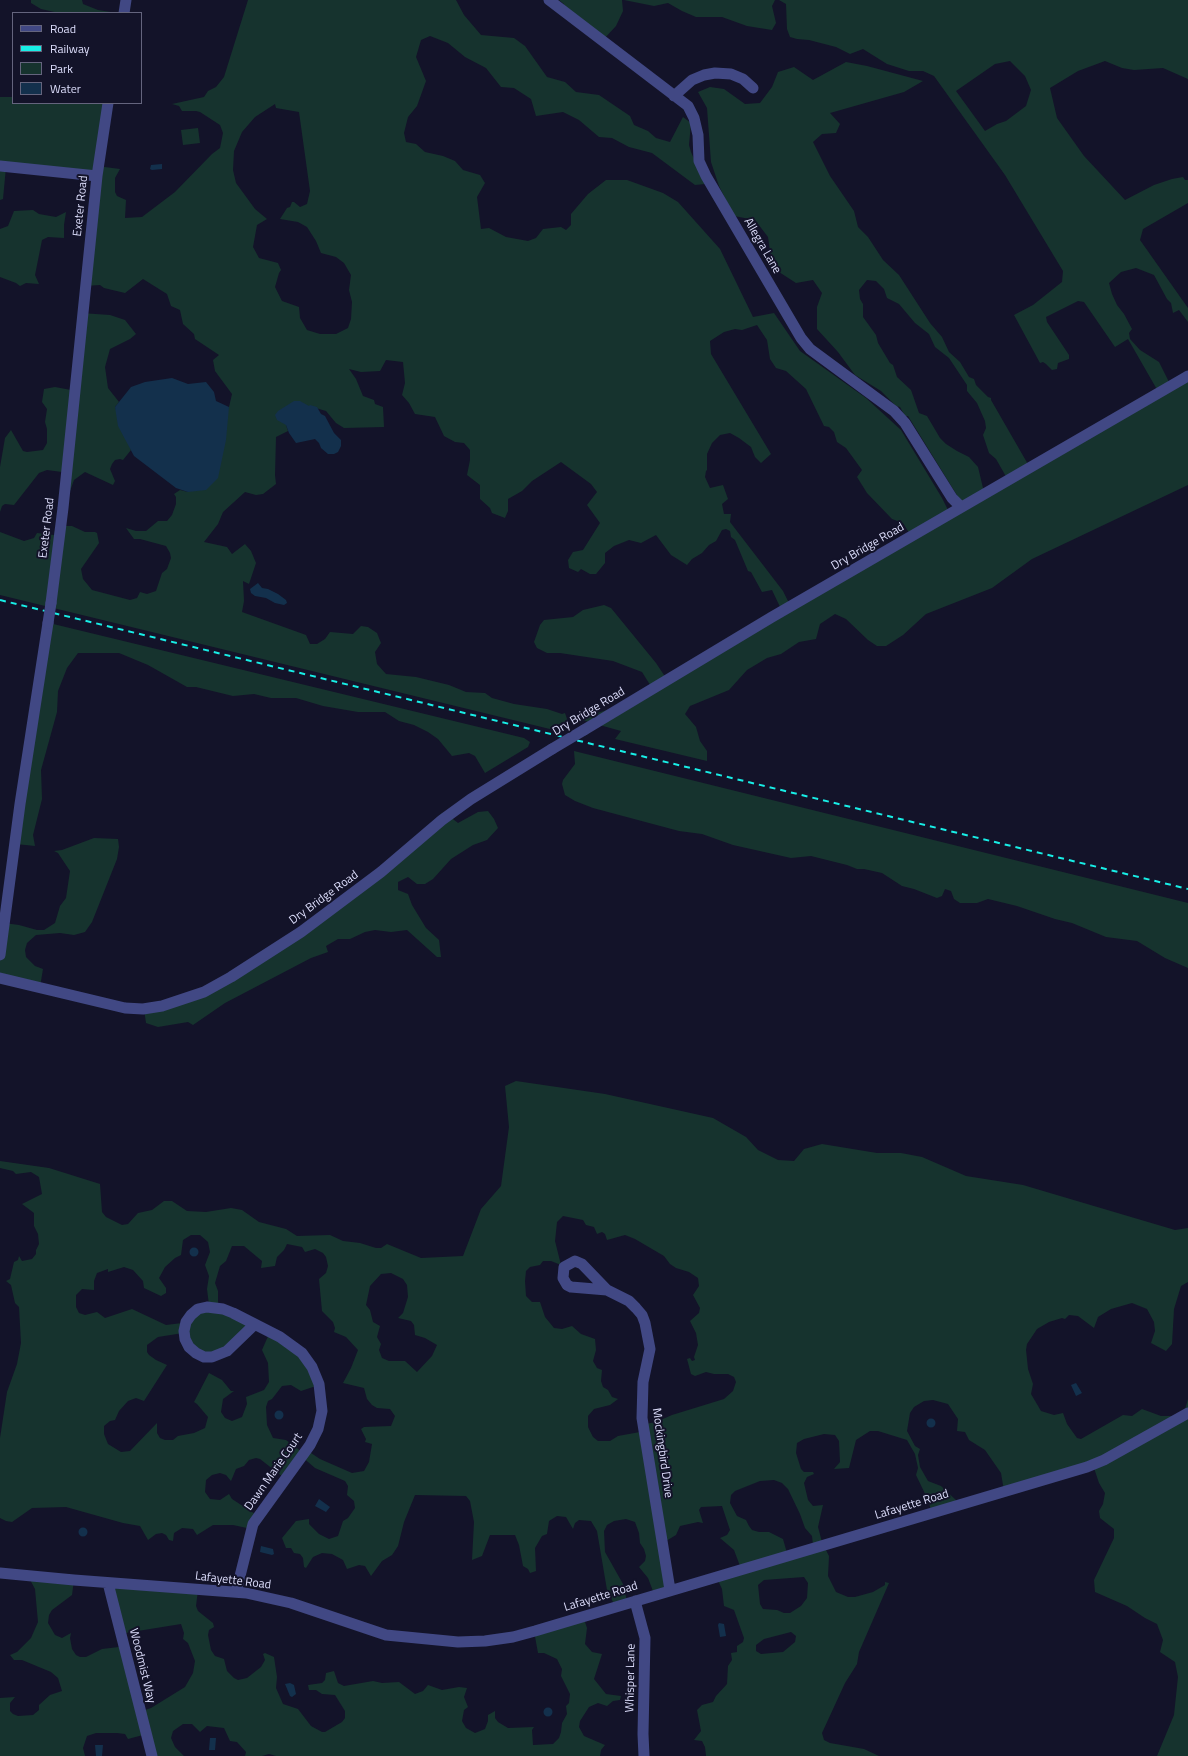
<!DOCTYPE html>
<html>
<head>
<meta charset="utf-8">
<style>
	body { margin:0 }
	#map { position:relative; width:1188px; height:1756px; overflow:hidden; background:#131329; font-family:"Titillium Web",sans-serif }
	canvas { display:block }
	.legend { position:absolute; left:12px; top:12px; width:130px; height:92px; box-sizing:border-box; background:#131329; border:1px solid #64647d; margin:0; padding:5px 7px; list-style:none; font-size:12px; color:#dddefc }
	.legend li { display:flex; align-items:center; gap:8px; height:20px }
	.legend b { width:20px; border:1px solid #64647d }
</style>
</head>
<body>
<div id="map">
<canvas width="1188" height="1756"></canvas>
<ul class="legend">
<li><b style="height:5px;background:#414884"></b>Road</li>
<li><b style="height:5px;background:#18eee6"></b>Railway</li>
<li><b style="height:11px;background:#16332e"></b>Park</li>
<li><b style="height:11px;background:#13304c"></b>Water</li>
</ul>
</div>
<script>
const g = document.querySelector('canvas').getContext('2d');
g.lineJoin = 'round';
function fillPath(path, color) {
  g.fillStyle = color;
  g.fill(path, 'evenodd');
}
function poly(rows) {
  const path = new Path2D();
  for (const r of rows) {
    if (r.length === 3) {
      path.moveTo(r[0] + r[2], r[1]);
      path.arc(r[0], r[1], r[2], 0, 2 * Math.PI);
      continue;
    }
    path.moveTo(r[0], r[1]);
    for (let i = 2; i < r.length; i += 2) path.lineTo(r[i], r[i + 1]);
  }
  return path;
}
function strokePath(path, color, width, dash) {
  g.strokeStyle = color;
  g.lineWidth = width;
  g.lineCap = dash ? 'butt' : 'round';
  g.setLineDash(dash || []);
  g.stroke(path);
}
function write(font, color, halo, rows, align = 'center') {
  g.font = font + ' "Titillium Web",sans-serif';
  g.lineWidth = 4;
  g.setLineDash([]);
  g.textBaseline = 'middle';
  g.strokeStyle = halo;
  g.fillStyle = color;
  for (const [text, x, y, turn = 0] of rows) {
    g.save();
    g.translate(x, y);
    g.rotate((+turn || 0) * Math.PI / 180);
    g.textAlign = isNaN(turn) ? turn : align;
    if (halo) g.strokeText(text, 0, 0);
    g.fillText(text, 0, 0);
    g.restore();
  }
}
const green = poly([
	[31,0,82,0,83,4,98,10,117,13,59,13,41,9,31,3],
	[248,0,456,0,464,15,481,35,514,38,525,46,547,77,565,82,576,92,599,95,630,116,634,125,648,131,656,138,670,142,683,117,691,123,689,145,691,152,705,184,695,185,652,153,629,147,612,138,599,137,579,120,563,112,536,116,531,99,514,88,501,87,486,68,465,57,448,43,430,36,421,40,416,57,426,81,417,106,408,117,404,133,406,142,416,144,425,152,443,156,455,161,463,170,480,175,485,183,477,197,481,229,489,228,506,237,528,241,536,238,543,229,561,227,566,230,571,225,571,214,588,194,606,180,627,180,663,193,678,202,720,249,753,317,774,313,800,351,866,398,901,430,942,498,950,514,963,505,908,416,905,416,900,407,896,406,881,391,855,375,838,352,817,329,817,307,822,293,813,280,796,283,779,272,771,258,768,237,755,220,734,216,719,186,711,162,707,108,698,92,710,87,724,89,745,104,760,103,772,87,778,72,794,67,813,80,846,62,867,66,923,81,904,92,830,113,840,124,836,133,822,134,813,142,830,176,854,211,858,227,868,237,883,260,899,275,930,323,942,337,949,352,960,362,969,377,974,379,976,385,988,397,991,398,991,400,1029,466,1159,393,1128,339,1115,347,1084,302,1078,301,1046,317,1047,322,1069,355,1069,359,1058,363,1057,369,1052,370,1046,364,1043,362,1040,363,1014,315,1033,305,1062,282,1063,271,1005,175,934,76,923,71,909,71,887,64,863,49,850,54,836,47,809,40,797,39,790,37,787,29,786,4,779,0,1188,0,1188,79,1163,68,1134,70,1122,68,1105,61,1078,71,1050,88,1057,118,1084,156,1125,200,1154,185,1172,179,1183,177,1185,180,1188,180,1188,203,1143,229,1140,240,1188,308,1188,322,1179,310,1173,313,1171,303,1167,299,1154,275,1136,268,1121,272,1109,283,1112,294,1117,305,1124,314,1132,329,1129,333,1130,339,1140,350,1159,362,1170,384,1188,376,1188,485,1032,559,992,588,926,614,903,635,886,646,877,646,868,640,846,619,835,614,820,624,816,639,799,642,781,654,767,658,747,670,729,690,690,706,685,714,696,727,700,741,707,751,707,761,615,739,621,731,578,719,607,710,652,688,642,672,613,661,560,653,547,653,537,648,534,642,540,625,544,620,573,617,583,610,604,605,611,608,656,663,666,678,781,609,772,590,762,592,751,572,748,571,735,540,731,537,730,531,726,529,722,530,716,541,709,545,702,553,692,559,687,565,671,555,656,535,641,543,629,540,614,546,605,553,605,563,596,574,590,574,581,569,578,572,569,568,568,560,573,552,583,550,600,523,587,505,597,492,591,484,561,462,532,481,522,491,508,499,508,511,505,518,492,513,490,508,480,499,480,485,467,475,470,460,470,450,464,443,455,442,444,436,435,417,415,414,409,403,402,395,405,383,403,362,386,360,380,371,361,372,349,369,356,379,363,396,374,400,375,404,383,407,384,427,344,428,336,423,326,411,309,406,286,425,288,431,276,437,275,475,276,484,263,494,256,495,245,492,223,512,218,524,204,542,227,547,232,554,245,544,251,551,256,563,249,584,243,581,244,601,242,612,306,635,310,644,317,644,325,639,330,632,353,634,361,626,368,627,377,633,381,643,375,652,377,664,386,674,416,677,449,685,466,692,485,693,492,698,514,704,547,709,562,714,565,713,568,722,554,730,0,595,0,532,24,541,34,538,37,533,54,535,56,526,72,526,85,532,95,532,97,533,99,543,81,569,83,579,92,590,130,600,137,598,140,592,147,594,156,591,162,573,167,569,171,558,170,553,166,546,140,539,134,539,126,528,136,531,146,531,158,521,167,521,172,515,176,504,176,497,174,494,180,490,188,492,229,407,232,394,215,371,213,360,219,355,195,339,194,334,183,324,180,310,171,306,167,294,143,279,125,293,104,288,100,285,84,286,95,180,6,167,3,199,0,200,0,97,13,97,13,103,105,103,97,166,120,169,115,178,115,192,117,196,126,200,125,218,142,217,175,192,212,154,220,148,223,133,220,125,200,112,196,111,182,111,179,106,172,104,204,97,208,91,216,87,224,77],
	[1010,61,1025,76,1031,90,1026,106,1006,121,997,124,985,131,956,91,995,64],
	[275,104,276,108,299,112,310,191,307,204,300,207,294,202,292,202,290,207,287,208,280,219,298,222,307,227,316,241,321,253,336,257,344,263,351,275,349,290,352,302,351,319,348,328,336,334,320,334,307,330,300,318,299,307,282,301,275,287,279,273,281,270,278,263,259,258,253,247,257,225,267,219,255,209,236,183,233,170,234,151,242,132,255,117],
	[867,280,876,281,884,289,887,298,899,304,915,323,929,334,935,347,949,358,967,385,967,391,977,403,985,421,986,428,983,435,989,453,996,459,1008,480,986,492,983,488,978,467,969,457,957,451,946,444,940,438,927,416,919,413,911,390,897,377,893,365,890,363,878,343,876,335,863,317,863,304,860,299,859,290],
	[757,325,767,340,770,359,776,368,786,371,806,389,824,426,829,427,834,432,837,442,846,448,862,470,857,477,867,493,892,519,903,523,911,536,790,605,783,591,730,522,731,514,724,514,722,504,728,499,723,485,710,488,705,477,706,471,707,470,707,454,712,443,720,435,730,433,739,438,751,447,755,457,761,463,771,454,711,354,710,341,724,332,735,329,742,330],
	[559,0,622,0,623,11,616,26,602,41,564,11,564,4],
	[624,0,775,0,772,6,776,23,772,30,747,26,722,17,696,17,682,11,668,3,654,6],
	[198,128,200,143,183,145,181,130],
	[33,210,39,214,56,217,66,212,64,225,64,238,48,237,42,240,35,275,39,284,26,283,20,286,16,283,0,277,0,229,8,226,14,211],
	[81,313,110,315,125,320,136,334,130,339,110,349,105,367,108,388,119,402,115,407,131,450,123,460,120,459,115,460,112,464,110,469,115,481,113,485,85,472,74,480,69,494,62,472,47,470,39,473,14,505,5,504,2,506,0,512,0,467,5,438,11,430,23,451,27,452,43,450,47,443,47,429,45,422,47,409,42,402,44,389,55,387,71,390],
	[45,622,524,738,530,742,528,747,485,773,475,756,469,753,452,756,438,739,428,732,414,725,399,721,385,712,358,712,323,706,296,698,271,698,254,694,233,696,196,687,187,687,148,665,119,653,78,653,67,668,58,691,57,712,41,770,42,799,33,835,35,846,16,844],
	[574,751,1188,903,1188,968,1165,958,1137,941,1106,937,1072,923,1055,919,1017,906,988,899,977,903,960,903,954,899,951,891,945,889,942,896,937,898,914,889,902,886,882,873,864,869,857,869,847,865,811,856,791,858,733,845,702,834,679,831,593,808,575,801,565,795,562,784,563,780,575,764],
	[488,811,494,819,498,828,487,840,473,845,451,859,433,879,425,884,417,884,408,877,398,882,398,890,408,894,412,905,426,928,439,940,441,957,437,957,407,930,391,932,375,930,365,932,350,939,338,939,326,946,328,952,311,958,225,1003,193,1025,188,1022,158,1027,146,1023,144,1009,205,992,303,931,423,832,442,813,444,812,458,823,478,812],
	[94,838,118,839,119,847,117,859,92,922,85,932,74,935,60,933,36,935,27,943,25,950,26,957,35,966,43,969,40,987,0,977,0,931,4,923,19,925,37,930,44,930,55,923,60,906,66,898,70,871,58,853,54,851,62,850],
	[516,1081,605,1094,713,1118,746,1137,758,1150,778,1160,794,1161,804,1149,822,1144,877,1153,901,1153,922,1157,966,1176,1023,1185,1175,1230,1188,1228,1188,1282,1181,1286,1174,1309,1172,1344,1166,1351,1151,1343,1155,1331,1154,1322,1147,1309,1132,1303,1111,1309,1098,1317,1094,1328,1078,1316,1069,1315,1065,1319,1062,1318,1049,1322,1037,1329,1027,1344,1026,1350,1028,1369,1033,1384,1031,1394,1041,1411,1054,1415,1063,1413,1067,1424,1077,1438,1081,1439,1123,1415,1132,1416,1142,1409,1161,1416,1183,1416,1188,1399,1188,1379,1188,1756,1157,1756,1174,1715,1178,1677,1175,1662,1160,1652,1163,1640,1157,1624,1145,1618,1127,1606,1095,1592,1094,1580,1114,1538,1114,1529,1100,1518,1099,1511,1103,1504,1105,1493,1099,1483,1093,1465,1004,1491,1001,1473,985,1450,969,1440,965,1432,957,1431,958,1419,948,1404,933,1400,924,1401,914,1407,910,1413,907,1431,915,1446,920,1449,918,1455,920,1467,928,1481,941,1486,958,1502,931,1512,929,1502,916,1475,918,1468,915,1454,907,1440,878,1431,870,1431,856,1440,849,1468,834,1469,840,1462,839,1441,835,1435,824,1434,804,1439,797,1443,796,1453,801,1469,804,1472,813,1472,814,1474,807,1477,804,1483,808,1500,813,1506,823,1505,818,1527,822,1542,829,1556,828,1576,836,1592,848,1597,855,1597,873,1592,885,1585,885,1582,889,1583,859,1652,857,1664,845,1683,822,1733,824,1740,830,1743,864,1749,879,1756,706,1756,705,1747,702,1741,694,1740,701,1731,697,1710,702,1705,713,1702,716,1696,727,1684,728,1666,732,1660,731,1653,737,1652,737,1646,743,1642,744,1638,734,1610,724,1606,722,1589,715,1574,740,1566,734,1550,720,1538,727,1535,730,1530,722,1506,701,1507,699,1510,703,1523,698,1522,680,1526,676,1535,661,1544,669,1586,653,1591,648,1578,639,1567,645,1561,646,1556,644,1549,640,1543,639,1533,635,1522,626,1519,614,1521,607,1525,604,1531,605,1552,623,1584,627,1601,614,1604,607,1590,597,1531,591,1521,579,1520,575,1523,573,1529,566,1517,557,1516,549,1521,547,1534,542,1536,535,1548,536,1571,530,1573,528,1569,523,1566,519,1545,515,1535,490,1535,482,1556,472,1560,474,1522,470,1501,466,1496,415,1495,404,1522,398,1546,392,1555,382,1561,371,1576,365,1566,359,1565,347,1569,343,1560,332,1554,322,1553,313,1557,306,1568,304,1567,303,1558,300,1554,294,1553,291,1548,286,1548,282,1538,296,1521,309,1519,309,1524,319,1534,329,1539,338,1536,343,1521,348,1518,355,1508,354,1501,347,1495,348,1486,345,1481,315,1468,301,1456,283,1477,260,1459,256,1458,249,1460,244,1466,236,1469,231,1481,226,1475,220,1473,212,1475,206,1480,205,1492,210,1499,220,1500,229,1494,232,1499,255,1514,247,1528,233,1525,213,1525,197,1535,193,1529,182,1528,174,1533,173,1541,169,1540,166,1535,162,1533,156,1534,148,1540,140,1526,123,1523,66,1507,32,1508,12,1522,6,1521,0,1518,0,1438,7,1392,17,1364,21,1343,19,1307,15,1303,11,1285,6,1281,10,1279,14,1262,18,1260,19,1256,22,1261,32,1259,36,1254,36,1250,39,1244,38,1234,34,1226,34,1213,22,1204,42,1194,39,1177,31,1172,16,1174,13,1171,0,1168,0,1161,49,1168,100,1184,102,1212,106,1217,122,1225,128,1224,138,1213,152,1210,164,1201,172,1201,187,1211,206,1212,231,1208,242,1210,259,1222,286,1229,297,1236,330,1235,343,1241,360,1243,376,1248,381,1248,387,1244,421,1258,463,1256,481,1209,501,1186,509,1127,505,1086],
	[563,1216,583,1220,586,1225,594,1227,597,1234,602,1232,605,1234,607,1240,625,1235,635,1239,664,1256,670,1264,676,1268,689,1272,698,1278,699,1286,693,1295,700,1308,699,1313,690,1321,696,1333,698,1345,694,1357,695,1360,692,1361,690,1358,687,1359,691,1374,695,1376,706,1372,714,1374,728,1374,734,1377,736,1382,733,1391,724,1399,672,1415,656,1422,640,1425,640,1432,618,1436,610,1441,598,1441,593,1437,588,1427,588,1416,594,1409,610,1405,618,1399,612,1397,608,1390,603,1387,601,1381,602,1370,597,1368,593,1361,596,1350,595,1339,581,1334,572,1326,562,1329,554,1328,545,1317,540,1302,532,1302,526,1296,525,1281,526,1271,530,1267,540,1265,543,1261,551,1261,561,1265,555,1241,557,1222],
	[191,1235,200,1235,208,1242,210,1252,205,1265,209,1276,207,1289,209,1305,182,1323,166,1325,132,1309,105,1318,97,1312,85,1315,79,1313,76,1307,76,1295,82,1289,94,1290,94,1281,97,1273,108,1269,108,1272,124,1267,133,1270,143,1281,144,1288,161,1296,166,1293,166,1288,159,1278,165,1267,175,1258,181,1255,183,1240],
	[287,1244,302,1247,305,1252,315,1249,323,1253,326,1257,328,1266,326,1273,319,1279,322,1311,333,1322,335,1328,334,1332,346,1337,358,1350,351,1368,343,1383,364,1388,367,1399,372,1405,377,1408,390,1409,395,1416,391,1426,364,1427,361,1429,366,1439,365,1442,372,1444,369,1462,364,1471,352,1473,320,1459,305,1449,302,1452,286,1440,273,1438,267,1425,266,1407,268,1401,272,1399,282,1386,291,1385,301,1391,316,1386,304,1356,269,1334,262,1350,268,1363,269,1382,264,1390,246,1397,247,1404,242,1417,232,1421,225,1418,221,1412,223,1399,234,1391,231,1391,222,1380,209,1373,194,1402,197,1404,208,1417,205,1428,194,1433,178,1436,173,1440,165,1440,160,1438,157,1433,157,1423,130,1451,121,1452,108,1444,104,1434,104,1426,110,1421,115,1420,119,1411,128,1401,136,1398,144,1401,167,1365,156,1360,149,1355,147,1352,147,1345,158,1337,183,1333,203,1357,228,1349,252,1327,218,1307,218,1291,215,1283,220,1266,226,1261,232,1246,244,1246,262,1261,261,1268,275,1266,277,1257,284,1250],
	[391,1273,403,1279,407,1285,408,1297,403,1313,398,1318,411,1321,414,1325,415,1335,425,1338,437,1345,432,1356,417,1372,405,1361,389,1361,382,1358,379,1350,381,1344,377,1337,380,1326,373,1322,370,1310,366,1305,370,1286,381,1274],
	[774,1480,782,1483,788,1489,800,1514,805,1528,812,1536,813,1545,787,1553,783,1539,769,1532,759,1532,752,1530,749,1526,746,1520,737,1516,730,1503,731,1495,735,1491,760,1481],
	[804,1577,808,1583,807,1598,801,1606,790,1613,784,1613,777,1610,763,1609,760,1604,758,1585,764,1580],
	[791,1632,796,1636,795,1642,783,1652,761,1654,756,1651,756,1645,764,1639],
	[28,1576,74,1580,72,1595,52,1610,49,1615,48,1623,55,1635,62,1638,71,1633,70,1638,72,1649,76,1655,80,1657,86,1657,102,1649,119,1647,139,1712,151,1708,185,1687,193,1673,195,1661,188,1643,183,1639,184,1633,181,1624,119,1634,110,1585,198,1590,196,1606,198,1611,213,1623,214,1627,209,1630,208,1635,211,1650,215,1656,224,1659,227,1671,234,1678,238,1680,247,1678,261,1667,265,1660,263,1654,265,1653,274,1657,277,1677,276,1688,283,1704,298,1709,311,1726,322,1732,325,1732,342,1722,345,1718,345,1711,335,1695,322,1694,316,1690,309,1690,308,1685,322,1683,325,1680,326,1673,334,1671,338,1683,344,1686,373,1681,382,1683,399,1682,415,1694,423,1691,428,1685,442,1690,459,1687,467,1688,464,1697,468,1707,464,1710,462,1721,466,1728,475,1733,485,1729,488,1721,488,1715,495,1711,495,1718,498,1722,508,1728,534,1727,532,1730,533,1745,553,1744,559,1738,561,1732,562,1723,567,1714,566,1706,569,1703,570,1694,561,1676,562,1669,557,1659,544,1653,538,1653,534,1631,583,1616,587,1628,585,1644,592,1652,602,1654,594,1679,606,1694,621,1696,620,1700,613,1701,607,1706,598,1703,589,1707,580,1721,579,1727,584,1736,605,1745,601,1750,600,1756,276,1756,269,1754,262,1756,245,1756,246,1752,237,1742,230,1741,224,1728,207,1726,200,1732,192,1724,183,1724,173,1731,171,1738,175,1747,184,1756,149,1756,143,1735,128,1739,125,1734,117,1733,96,1733,87,1736,83,1748,85,1756,0,1756,0,1698,15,1697,10,1703,10,1711,13,1714,18,1716,33,1715,39,1710,39,1705,50,1695,62,1691,58,1678,51,1672,22,1660,14,1660,10,1655,17,1652,31,1638,38,1622,35,1589]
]);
const water = poly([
	[162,164,162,169,152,170,150,169,151,165],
	[172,378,188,384,206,382,214,392,216,401,229,407,226,440,218,478,206,490,188,492,176,488,134,456,118,426,115,407,131,387,145,382],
	[294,401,300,401,309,406,310,405,317,407,321,414,325,416,334,433,341,440,341,446,338,452,334,454,328,454,321,448,319,443,315,439,296,443,289,433,286,425,277,420,275,415,278,411],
	[258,583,262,588,268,589,278,594,286,600,287,603,284,605,275,603,266,598,255,596,251,593,250,589],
	[194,1252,4.5],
	[1076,1383,1082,1393,1076,1396,1071,1385],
	[279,1415,4.5],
	[931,1423,4.5],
	[319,1499,330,1507,326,1512,315,1506],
	[83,1532,4.5],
	[261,1546,273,1549,274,1554,272,1555,260,1552],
	[719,1623,724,1624,726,1636,720,1637,718,1625],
	[290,1683,294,1685,296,1694,292,1697,290,1696,285,1684],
	[548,1712,4.5],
	[210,1738,216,1738,215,1750,209,1750],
	[95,1745,103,1745,102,1756,96,1756]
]);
const minor = poly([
	[549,0,688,106,694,118,698,135,699,161,706,176,801,338,810,349,894,411,905,423,952,498,961,507],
	[124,13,126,0],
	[674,96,692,80,704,75,715,73,731,74,743,79,753,88],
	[0,166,97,176],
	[51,603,63,508,97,176,108,103],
	[584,730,772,617,1188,376],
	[0,955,20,804,48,623],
	[0,978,125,1008,143,1009,162,1006,204,992,231,977,301,932,381,872,442,820,471,799,552,749],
	[607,1290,571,1287,567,1285,563,1278,564,1267,575,1261,582,1264,607,1290,629,1301,636,1308,642,1315,645,1323,650,1349,643,1382,642,1418,670,1590],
	[0,1573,74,1580,246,1593,291,1603,386,1635,458,1642,485,1641,513,1637,535,1631,1087,1467,1104,1460,1188,1413],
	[108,1583,152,1756],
	[236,1592,253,1524,310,1445,318,1429,322,1411,319,1384,312,1367,302,1353,280,1337,233,1313,223,1309,207,1307,198,1309,191,1315,186,1322,184,1331,185,1339,189,1347,196,1353,204,1357,212,1357,227,1351,255,1324],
	[635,1601,645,1638,643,1734,644,1756]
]);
const rail = poly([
	[0,600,1188,889]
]);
const minorBridge = poly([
	[48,623,51,603],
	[552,749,584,730]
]);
const streetNames = [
	["Exeter Road",81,206,-84],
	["Allegra Lane",762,246,60],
	["Exeter Road",47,528,-83],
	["Dry Bridge Road",868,547,-30],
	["Dry Bridge Road",589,712,-31],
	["Dry Bridge Road",324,898,-36],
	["Mockingbird Drive",662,1453,82],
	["Dawn Marie Court",274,1472,-55],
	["Lafayette Road",912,1505,-17],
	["Lafayette Road",233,1581,7],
	["Lafayette Road",601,1597,-17],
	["Woodmist Way",142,1666,76],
	["Whisper Lane",631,1678,-89]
];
fillPath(green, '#16332e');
fillPath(water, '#13304c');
strokePath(minor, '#414884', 11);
strokePath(rail, '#18eee6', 2, [6, 5]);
strokePath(minorBridge, '#414884', 11);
write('12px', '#dddefc', '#131329', streetNames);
</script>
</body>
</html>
